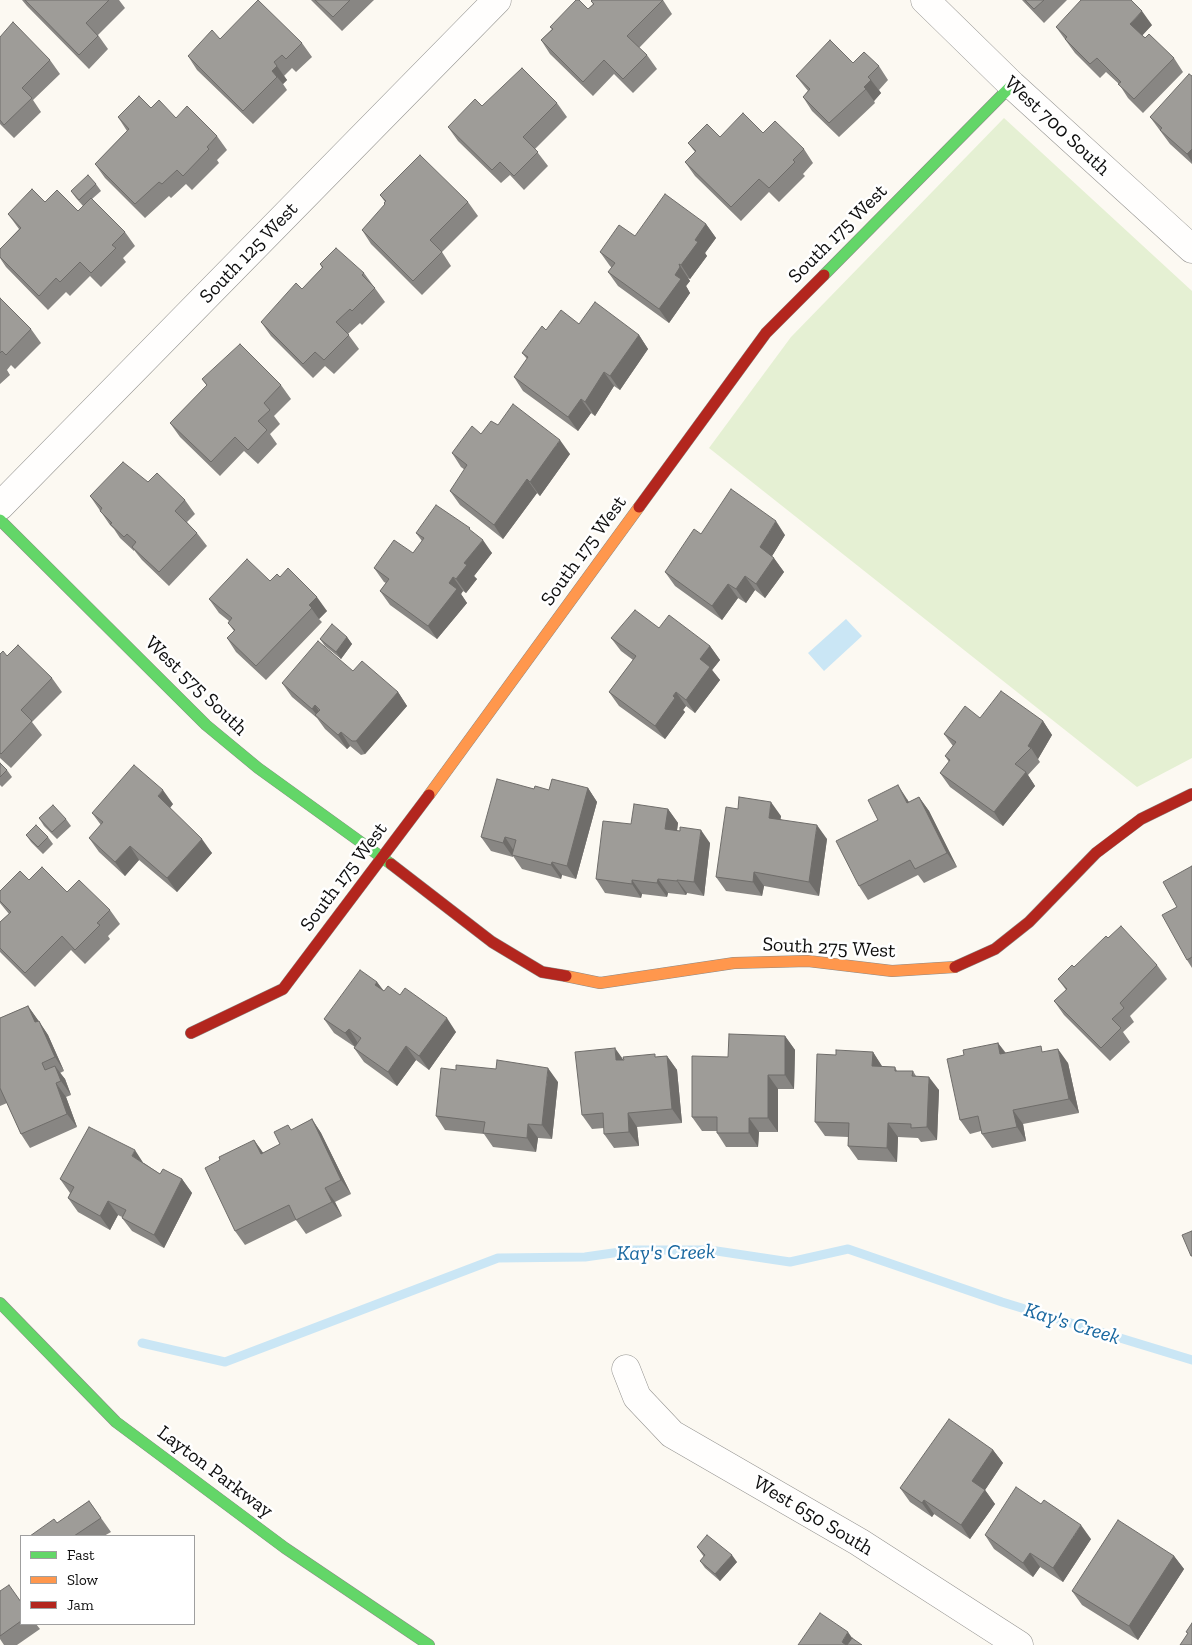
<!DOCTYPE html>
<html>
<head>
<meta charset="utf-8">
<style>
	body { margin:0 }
	#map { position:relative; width:1192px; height:1645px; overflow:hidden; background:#fcf9f2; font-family:"Zilla Slab",serif }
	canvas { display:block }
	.legend { position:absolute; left:20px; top:1535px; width:175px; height:90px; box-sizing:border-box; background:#fff; border:1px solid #9f9f9f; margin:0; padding:6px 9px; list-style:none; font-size:15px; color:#0e0e0e }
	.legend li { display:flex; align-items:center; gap:10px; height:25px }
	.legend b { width:25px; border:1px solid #9f9f9f }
</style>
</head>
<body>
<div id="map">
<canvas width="1192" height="1645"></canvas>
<ul class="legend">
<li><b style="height:6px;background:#63d668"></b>Fast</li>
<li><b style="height:6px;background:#ff974d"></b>Slow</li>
<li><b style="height:6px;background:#b3261e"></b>Jam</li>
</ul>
</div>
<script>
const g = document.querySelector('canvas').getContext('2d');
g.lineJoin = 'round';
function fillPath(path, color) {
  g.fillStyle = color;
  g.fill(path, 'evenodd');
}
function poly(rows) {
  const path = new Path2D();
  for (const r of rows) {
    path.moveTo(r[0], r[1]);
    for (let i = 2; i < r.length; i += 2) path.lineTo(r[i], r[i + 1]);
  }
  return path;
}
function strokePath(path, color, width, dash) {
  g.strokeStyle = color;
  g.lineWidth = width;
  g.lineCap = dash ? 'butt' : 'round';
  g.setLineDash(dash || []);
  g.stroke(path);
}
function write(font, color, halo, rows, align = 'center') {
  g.font = font + ' "Zilla Slab",serif';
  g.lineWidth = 5;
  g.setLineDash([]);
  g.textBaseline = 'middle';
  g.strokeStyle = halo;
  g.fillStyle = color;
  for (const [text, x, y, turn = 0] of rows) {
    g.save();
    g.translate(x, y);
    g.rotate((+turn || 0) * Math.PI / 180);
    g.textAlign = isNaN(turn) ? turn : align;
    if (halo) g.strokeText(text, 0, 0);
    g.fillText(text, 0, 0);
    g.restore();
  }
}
const green = poly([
	[1004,118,1192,291,1192,758,1137,787,709,448,791,337]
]);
const water = poly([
	[846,619,862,636,824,671,808,653]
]);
const stream = poly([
	[142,1343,225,1362,498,1258,585,1257,634,1250,710,1250,790,1262,848,1249,1002,1302,1192,1360]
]);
const street = poly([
	[925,0,1012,85,1192,249],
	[0,506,497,0],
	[626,1369,637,1397,672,1434,859,1542,1019,1645]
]);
const fast = poly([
	[824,275,1012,85],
	[0,520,206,725,258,768,391,864],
	[0,1303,116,1422,285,1548,429,1645]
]);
const slow = poly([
	[429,795,639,507],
	[566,976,600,983,734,963,808,961,892,971,955,967]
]);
const jam = poly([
	[639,507,766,333,824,275],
	[391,864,492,942,542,972,566,976],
	[955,967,995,949,1029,922,1096,853,1141,819,1192,794],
	[191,1033,283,989,429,795]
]);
const wall = poly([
	[22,0,119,0,125,8,98,35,108,49,89,69,27,6],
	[311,0,374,0,342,31],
	[663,0,672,14,639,48,647,55,657,69,633,93,614,74,593,96,550,54,541,40,552,29,550,27,588,9,593,4,591,1],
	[1022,0,1067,0,1044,23],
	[1152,25,1142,35,1174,58,1183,72,1143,113,1128,98,1119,84,1106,72,1100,78,1075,53,1056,27],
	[0,37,50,60,60,74,33,100,41,112,14,138,0,124],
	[220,39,302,43,312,57,296,72,292,68,284,76,287,80,283,84,287,90,253,124,197,70,188,56],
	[853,63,879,66,888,80,879,90,881,93,874,101,875,103,839,137,812,111,803,97,808,91,796,76],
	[1192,76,1192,164,1170,144,1150,117],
	[557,103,567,117,535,149,548,166,524,190,510,175,501,183,458,141,448,127,482,106],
	[151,108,176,118,217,136,227,150,217,160,219,163,192,190,186,184,171,198,169,196,145,218,105,178,95,164,127,131,118,117],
	[763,133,804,149,813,163,803,174,805,176,779,202,769,192,741,221,695,176,685,162,695,152,688,143,720,137],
	[96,184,101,191,92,199,125,232,135,246,123,258,126,262,101,287,90,276,70,296,66,292,48,310,6,267,0,258,0,249,19,229,8,214,45,202,78,211,83,206,76,198,71,191],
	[380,195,468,202,478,216,442,252,451,266,422,295,371,244,362,230,385,205,384,203,385,202],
	[706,224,716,238,705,253,707,256,690,279,688,278,690,281,686,286,690,293,669,323,618,286,608,272,612,268,610,266,600,252,635,236],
	[320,264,364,273,385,302,362,325,360,323,348,334,359,349,334,374,325,366,313,378,271,336,261,322,302,289,322,268],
	[0,298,31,329,41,343,15,369,11,365,7,370,10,375,0,384],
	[579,324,639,335,648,349,620,390,614,386,595,416,591,413,578,431,523,391,514,377,527,359,522,353,546,330],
	[202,379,281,385,291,399,274,416,280,424,270,434,277,444,258,464,244,451,220,476,180,437,170,423,207,386],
	[498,425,570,454,540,496,537,493,503,539,460,505,450,491,465,470,461,467,452,453,481,434],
	[148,482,185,500,195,514,187,522,197,533,207,546,169,586,142,560,134,550,134,551,120,538,114,529,110,525,90,496],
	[416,533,473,533,492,553,474,576,477,579,466,593,463,591,461,594,467,603,437,639,390,605,380,591,386,583,384,582,374,568,413,553,422,541],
	[701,534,785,535,772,556,784,572,765,598,755,590,746,603,738,598,722,620,675,586,665,572],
	[280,577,327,611,319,619,322,622,266,680,236,652,227,638,234,631,228,623,229,621,219,613,209,599,270,581],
	[659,628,710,646,720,660,712,670,720,680,695,713,686,706,683,710,685,712,665,739,619,706,609,692,633,660,621,651,611,638],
	[347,637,352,644,341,659,325,646,320,639],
	[0,654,7,656,52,678,62,692,32,722,42,735,11,768,0,758],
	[353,671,398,692,407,706,365,754,361,755,350,746,347,749,325,729,317,718,292,697,282,683],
	[980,718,1043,721,1052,735,1038,759,1040,762,1028,775,1035,786,1003,826,950,787,940,773,949,762,945,756,953,746,944,734],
	[0,763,7,770,12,777,2,787,0,785],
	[588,788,597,802,576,879,562,875,561,879,522,869,513,856,513,857,491,851,481,837,534,789,549,790],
	[919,797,929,811,957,867,924,883,918,875,868,900,859,886,878,820,907,799,909,802],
	[173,804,170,808,212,853,177,892,139,860,125,876,99,852,89,838,101,825,92,813],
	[668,809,678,823,677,831,710,843,704,896,687,893,686,895,668,893,667,897,642,894,641,898,605,893,596,879],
	[738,809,781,816,780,819,827,839,819,896,764,886,762,896,726,891,716,877],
	[39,818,66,819,71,826,57,839,44,826],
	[26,835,48,837,53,844,43,854,31,842],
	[1192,866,1192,968,1187,960,1177,907],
	[29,880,67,892,110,910,120,924,108,936,110,939,85,964,71,950,35,987,0,952,0,922,9,914,0,903,0,891],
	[1108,938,1157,965,1167,979,1130,1016,1134,1022,1123,1032,1130,1042,1110,1061,1064,1015,1054,1001,1066,990,1058,979,1074,967],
	[377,982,384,991,400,995,456,1032,429,1070,416,1060,397,1086,364,1062,354,1048,355,1047,334,1033,324,1019],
	[28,1006,48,1035,64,1071,60,1073,65,1079,71,1095,66,1097,77,1127,30,1148,21,1134,7,1103,0,1106,0,1018],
	[785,1036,795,1050,794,1089,778,1089,778,1132,759,1132,758,1147,726,1147,717,1133,717,1131,702,1131,692,1117,728,1057],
	[998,1043,1006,1053,1044,1052,1068,1063,1079,1113,1023,1124,1026,1141,992,1148,982,1134,981,1131,970,1134,960,1120,964,1055],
	[873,1052,882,1067,895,1067,897,1071,913,1071,916,1076,939,1090,937,1140,921,1142,918,1138,898,1137,897,1162,858,1160,848,1146,848,1137,825,1136,815,1122,836,1055],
	[667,1056,677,1070,682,1123,637,1127,639,1146,614,1148,604,1134,604,1128,592,1129,582,1115,623,1060],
	[558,1082,552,1139,538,1138,536,1152,493,1147,484,1134,445,1130,436,1116],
	[312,1119,321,1133,351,1194,335,1202,342,1216,306,1234,296,1220,245,1245,235,1231,254,1140,263,1153,280,1144,292,1130],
	[144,1163,160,1174,182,1179,192,1193,164,1248,132,1231,122,1218,122,1217,118,1215,110,1230,78,1212,68,1198,70,1193,60,1179],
	[993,1450,1003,1463,985,1490,995,1504,970,1539,934,1514,932,1517,910,1502,900,1488],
	[89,1501,111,1532,104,1536,30,1536,57,1523],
	[985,1535,1091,1539,1063,1582,1040,1567,1033,1577,994,1549],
	[697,1547,737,1562,720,1581,705,1568,700,1561,704,1557],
	[1174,1556,1184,1569,1138,1640,1082,1605,1072,1591],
	[0,1591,21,1602,21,1624,36,1624,40,1629,17,1645,4,1645,0,1639]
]);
const shadedWall = poly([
	[1142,11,1152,25,1140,38,1130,24],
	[277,66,287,80,283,84,272,71],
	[871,80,881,93,874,101,864,87],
	[1192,149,1192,162,1187,154],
	[706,224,716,238,705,253,707,256,690,279,681,265,695,240],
	[679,264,690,281,686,286,690,293,669,323,659,309,675,275],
	[639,335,648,349,620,390,610,376],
	[604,372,614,386,595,416,585,402],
	[581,399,591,413,578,431,568,417],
	[560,440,570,454,540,496,530,482],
	[527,479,537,493,503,539,494,525],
	[776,521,785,535,769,561,760,547],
	[483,540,492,553,474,576,477,579,466,593,456,579,464,563],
	[774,558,784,572,765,598,756,584],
	[745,576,755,590,746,603,736,589],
	[453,577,463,591,461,594,467,603,437,639,428,626,449,583],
	[728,584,738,598,722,620,712,606],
	[317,597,327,611,319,619,309,605],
	[347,637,352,644,341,659,336,652],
	[710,646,720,660,712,670,720,680,695,713,686,700,700,659],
	[398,692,407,706,365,754,356,741],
	[676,692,686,706,683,710,685,712,665,739,655,726],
	[315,705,324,719,320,719,312,709],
	[1043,721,1052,735,1038,759,1031,748,1028,746],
	[341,732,350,746,347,749,338,735],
	[1026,772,1035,786,1003,826,994,812],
	[898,785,907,799,917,817,907,803],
	[588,788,597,802,576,879,567,866],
	[163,790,173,804,168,810,158,796],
	[919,797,929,811,957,867,947,853],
	[771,802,781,816,779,832,769,818],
	[668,809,678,823,675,843,665,829],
	[817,825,827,839,819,896,809,882],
	[701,830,710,843,704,896,694,882],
	[505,837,514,851,512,855,513,857,503,843],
	[202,839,212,853,177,892,167,878],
	[130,846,139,860,125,876,115,862],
	[552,862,562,875,561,879,551,865],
	[754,872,764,886,762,896,753,882],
	[658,879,668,893,667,897,657,883],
	[632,880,642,894,641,898,632,884],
	[677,880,687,893,686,895,677,881],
	[377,982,387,996,375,985],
	[28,1006,38,1020,45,1036,35,1022],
	[447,1018,456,1032,429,1070,419,1056],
	[39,1021,48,1035,64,1071,55,1057],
	[349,1029,358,1043,355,1047,345,1033],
	[785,1036,795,1050,794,1089,785,1075],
	[998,1043,1008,1057,1000,1054],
	[406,1046,416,1060,397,1086,388,1072],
	[615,1048,625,1062,616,1060],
	[1058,1049,1068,1063,1079,1113,1069,1099],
	[873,1052,882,1066,882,1080,872,1066],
	[667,1056,677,1070,682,1123,672,1109],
	[55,1066,65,1079,71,1095,61,1081],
	[548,1068,558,1082,552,1139,542,1125],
	[768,1075,778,1089,778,1132,768,1118],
	[929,1077,939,1090,937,1140,927,1127],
	[56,1083,66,1097,77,1127,67,1114],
	[1013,1110,1023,1124,1026,1141,1017,1127],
	[628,1113,637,1127,639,1146,629,1132],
	[749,1118,759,1132,758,1147,749,1133],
	[312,1119,321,1133,351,1194,341,1180],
	[888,1123,898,1137,897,1162,887,1148],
	[528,1124,538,1138,536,1152,527,1138],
	[254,1140,264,1154,261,1154],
	[135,1150,144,1164,132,1156],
	[182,1179,192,1193,164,1248,154,1235],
	[325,1188,335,1202,342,1216,332,1202],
	[108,1201,118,1215,110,1230,100,1216],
	[993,1450,1003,1463,985,1490,995,1504,970,1539,961,1525,972,1481],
	[924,1500,934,1514,932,1517,922,1503],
	[1081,1525,1091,1539,1063,1582,1053,1568],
	[1030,1553,1040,1567,1033,1577,1023,1563],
	[732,1555,737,1562,720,1581,715,1574],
	[1174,1556,1184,1569,1138,1640,1129,1626],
	[848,1632,857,1645,844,1645,842,1642]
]);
const building = poly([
	[25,0,109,0,86,23,98,36,79,55,25,0],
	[258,0,302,43,286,59,282,55,274,62,277,66,272,71,277,77,243,111,188,56,212,30,220,39,258,0],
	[315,0,350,0,333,17,315,0],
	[576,0,579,0,588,9,594,4,591,1,592,0,663,0,627,36,647,55,623,79,604,60,583,82,541,40,553,29,550,27,576,0],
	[1025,0,1044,0,1034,9,1025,0],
	[1081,0,1131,0,1142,11,1130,24,1145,38,1149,34,1174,58,1134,99,1118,84,1121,82,1097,58,1090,64,1065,39,1067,37,1056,27,1081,0],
	[13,22,50,60,22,88,32,98,4,125,0,120,0,37,13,22],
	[830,40,853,63,864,52,879,66,868,77,871,80,864,87,866,89,829,123,803,97,810,89,796,76,830,40],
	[522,68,557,103,523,137,538,152,514,176,500,162,492,170,448,127,475,99,482,106,522,68],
	[1189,74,1192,76,1192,149,1187,154,1160,130,1162,128,1150,117,1189,74],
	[139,96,151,108,159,100,176,118,187,106,217,136,207,147,209,149,183,176,177,170,162,184,159,182,135,204,95,164,129,129,118,117,139,96],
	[743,113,763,133,775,121,804,149,793,160,795,162,769,188,759,179,731,207,685,162,696,151,688,143,707,124,720,137,743,113],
	[420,155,468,202,430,240,442,252,413,281,362,230,385,204,384,203,386,201,380,195,420,155],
	[88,175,96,184,79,200,71,191,88,175],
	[32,189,45,202,57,190,78,211,91,198,125,232,112,245,116,248,91,273,80,262,60,282,56,278,39,296,0,257,0,249,21,228,8,214,32,189],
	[665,194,706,224,695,240,698,242,681,265,679,264,680,267,675,275,681,279,659,309,608,272,615,263,600,252,619,225,635,236,665,194],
	[336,248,364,273,362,275,375,288,352,311,350,309,336,322,349,335,324,360,315,352,303,364,261,322,296,283,302,289,323,267,320,264,336,248],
	[0,298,31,329,6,355,2,351,0,353,0,298],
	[595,302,639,335,610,376,604,372,585,402,581,399,568,417,514,377,528,357,522,353,542,326,546,330,561,310,579,324,595,302],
	[240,344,281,385,264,403,270,410,258,421,267,430,248,450,235,437,211,462,170,423,207,385,202,379,240,344],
	[513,404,560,440,530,482,527,479,494,525,450,491,467,465,452,453,472,426,481,434,491,421,498,425,513,404],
	[123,462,148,482,157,473,185,500,175,511,197,533,159,572,132,547,136,542,127,534,124,537,110,524,112,523,100,511,102,508,90,496,123,462],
	[731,489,776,521,760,547,774,558,756,584,745,576,736,589,728,584,712,606,665,572,694,529,701,534,731,489],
	[436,505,470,528,469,529,483,540,464,563,467,565,456,579,453,577,449,583,457,589,428,626,380,591,389,579,374,568,394,540,413,553,424,538,416,533,436,505],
	[247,559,270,581,277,574,280,577,288,568,317,597,309,605,312,608,256,666,227,638,235,630,228,623,232,618,209,599,247,559],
	[635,610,659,628,669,615,710,646,700,659,710,667,686,700,676,692,673,696,675,698,655,726,609,692,636,656,611,638,635,610],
	[332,624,347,637,336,652,320,639,332,624],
	[318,641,353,671,362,661,398,692,356,741,352,741,341,732,338,735,315,715,320,710,315,705,312,709,282,683,318,641],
	[18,645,52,678,21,710,32,721,1,754,0,753,0,654,3,651,7,656,18,645],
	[1001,691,1043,721,1028,746,1031,748,1015,764,1026,772,994,812,940,773,950,760,945,756,956,742,944,734,965,706,980,718,1001,691],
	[0,763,7,770,0,777,0,763],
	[134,765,163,790,158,796,202,839,167,878,130,846,115,862,89,838,103,822,92,813,134,765],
	[497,779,534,789,535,786,549,790,552,779,588,788,567,866,552,862,551,865,512,855,516,840,505,837,503,843,481,837,497,779],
	[898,785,907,803,919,797,947,853,915,869,910,860,859,886,836,841,878,820,868,800,898,785],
	[739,797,771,802,769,818,817,825,809,882,754,872,753,882,716,877,726,807,738,809,739,797],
	[634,804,668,809,665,829,680,831,680,827,701,830,694,882,677,880,677,881,658,879,657,883,632,880,632,884,596,879,603,821,631,824,634,804],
	[53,805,66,819,52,832,39,818,53,805],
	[36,825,48,837,38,847,26,835,36,825],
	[1192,866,1192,957,1187,960,1162,915,1177,907,1163,882,1192,866],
	[42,867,67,892,79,880,110,910,97,923,100,925,75,950,62,936,25,973,0,948,0,922,11,912,0,901,0,891,20,871,29,880,42,867],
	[1121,926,1157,965,1120,1003,1124,1008,1112,1019,1121,1028,1101,1048,1054,1001,1067,989,1058,979,1072,965,1074,967,1106,936,1108,938,1121,926],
	[360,970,377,982,375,985,384,991,388,986,400,995,405,988,447,1018,419,1056,406,1046,388,1072,354,1048,361,1038,349,1029,345,1033,324,1019,360,970],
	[28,1006,35,1022,39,1021,55,1057,42,1063,45,1070,55,1066,61,1081,56,1083,67,1114,21,1134,0,1088,0,1018,28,1006],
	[729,1034,785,1036,785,1075,768,1075,768,1118,749,1118,749,1133,717,1133,717,1117,692,1117,692,1056,728,1057,729,1034],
	[998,1043,1000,1054,1041,1046,1042,1052,1058,1049,1069,1099,1013,1110,1017,1127,982,1134,978,1116,960,1120,947,1059,964,1055,963,1050,998,1043],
	[615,1048,616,1060,624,1060,623,1057,655,1054,655,1057,667,1056,672,1109,628,1113,629,1132,604,1134,603,1113,582,1115,575,1052,615,1048],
	[836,1050,873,1052,872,1066,895,1067,895,1071,913,1071,912,1076,929,1077,927,1127,911,1128,911,1124,888,1123,887,1148,848,1146,849,1123,815,1122,817,1054,836,1055,836,1050],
	[497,1060,548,1068,542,1125,528,1124,527,1138,483,1133,485,1122,436,1116,441,1068,456,1070,456,1065,496,1069,497,1060],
	[312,1119,341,1180,325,1188,332,1202,296,1220,289,1205,235,1231,205,1168,220,1160,219,1157,254,1140,261,1154,280,1144,274,1132,288,1125,291,1130,312,1119],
	[89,1127,135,1150,132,1156,160,1174,163,1169,182,1179,154,1235,122,1218,126,1210,108,1201,100,1216,68,1198,74,1187,60,1179,89,1127],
	[1192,1231,1192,1256,1191,1256,1182,1235,1192,1231],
	[949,1419,993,1450,972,1481,985,1490,961,1525,924,1500,922,1503,900,1488,949,1419],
	[1016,1487,1041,1504,1044,1500,1081,1525,1053,1568,1030,1553,1023,1563,985,1535,1016,1487],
	[89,1501,101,1518,74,1536,30,1536,54,1519,57,1523,89,1501],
	[1118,1520,1174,1556,1129,1626,1072,1591,1118,1520],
	[707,1535,732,1555,715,1574,700,1561,705,1555,697,1547,707,1535],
	[9,1585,21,1602,21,1621,0,1636,0,1591,9,1585],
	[820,1613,848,1632,842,1642,846,1645,798,1645,820,1613],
	[1192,1623,1192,1645,1180,1645,1188,1633,1186,1632,1192,1623],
	[852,1638,862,1645,847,1645,852,1638]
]);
const streetNames = [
	["West 700 South",1057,126,43],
	["South 175 West",838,234,-45],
	["South 125 West",249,253,-46],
	["South 175 West",584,551,-54],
	["West 575 South",196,686,44],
	["South 175 West",344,877,-53],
	["South 275 West",829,948,3],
	["Layton Parkway",215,1472,37],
	["West 650 South",813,1516,31]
];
const waterNames = [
	["Kay's Creek",666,1253,-1],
	["Kay's Creek",1072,1324,17]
];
fillPath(green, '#e5f0d3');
fillPath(water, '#cae6f5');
strokePath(stream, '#cae6f5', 9);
strokePath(street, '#959491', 29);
strokePath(fast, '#8c8a87', 12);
strokePath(slow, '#8c8a87', 12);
strokePath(jam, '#8c8a87', 12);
strokePath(street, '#fffefd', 28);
strokePath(fast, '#63d668', 11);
strokePath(slow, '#ff974d', 11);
strokePath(jam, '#b3261e', 11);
fillPath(wall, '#888683');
fillPath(shadedWall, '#6f6d6a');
fillPath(building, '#9e9c98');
strokePath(building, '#6f6d6a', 1);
write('20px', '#0e0e0e', '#fff', streetNames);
write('italic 21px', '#18679f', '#fff', waterNames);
</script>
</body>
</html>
